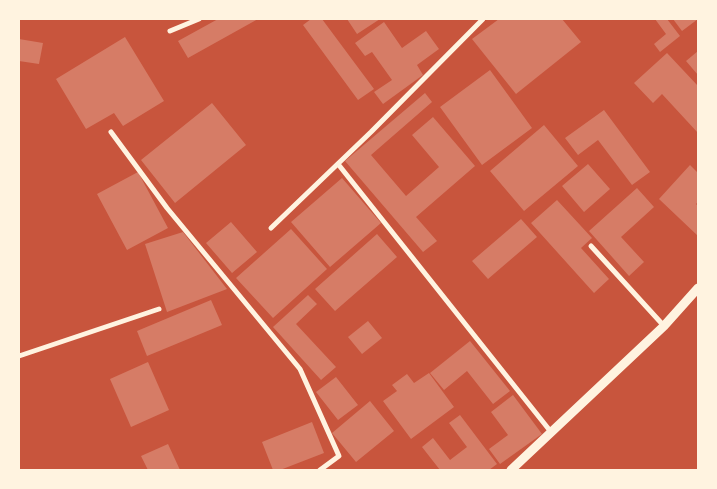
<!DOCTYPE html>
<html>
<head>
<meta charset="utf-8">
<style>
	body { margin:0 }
	#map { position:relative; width:717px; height:489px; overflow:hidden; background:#c8553d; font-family:"Fira Sans Condensed",sans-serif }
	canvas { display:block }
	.frame { position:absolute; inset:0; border:20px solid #fff3e0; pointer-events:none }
</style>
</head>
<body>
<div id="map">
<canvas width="717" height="489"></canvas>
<div class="frame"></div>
</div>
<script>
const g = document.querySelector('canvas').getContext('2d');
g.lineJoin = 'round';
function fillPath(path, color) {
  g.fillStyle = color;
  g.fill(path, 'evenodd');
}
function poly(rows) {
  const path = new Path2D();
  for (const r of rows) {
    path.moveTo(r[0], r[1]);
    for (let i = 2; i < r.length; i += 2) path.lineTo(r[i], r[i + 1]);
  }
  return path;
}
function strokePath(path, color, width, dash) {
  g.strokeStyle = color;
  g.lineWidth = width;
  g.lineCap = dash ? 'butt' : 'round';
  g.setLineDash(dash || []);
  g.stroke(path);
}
const building = poly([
	[218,19,258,19,188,58,178,41],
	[311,19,322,19,374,89,358,100,303,25],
	[347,19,380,19,357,34],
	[499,19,562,19,581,42,516,94,472,39],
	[655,19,667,19,680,36,660,52,654,44,666,34],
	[673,19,698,19,682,31],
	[384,22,402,48,426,31,439,49,417,65,423,75,383,104,374,92,392,80,372,52,365,56,355,43],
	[125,37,164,101,123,126,114,113,86,129,56,79],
	[19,39,43,43,39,64,19,61],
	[698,51,698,75,686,61],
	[667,53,698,86,698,133,662,94,653,103,634,83],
	[490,70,532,128,482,165,440,107],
	[425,93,432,102,371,155,406,196,439,167,412,135,433,117,475,166,416,217,437,241,423,252,345,161],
	[212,103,246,145,175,203,141,160],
	[604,110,650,172,632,185,598,140,578,155,565,138],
	[544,125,578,166,524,211,490,171],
	[588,164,610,189,584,212,562,186],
	[690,165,698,173,698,202,696,204,698,206,698,236,659,199],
	[138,172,168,228,127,250,97,194],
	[342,178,381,223,330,267,291,222],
	[637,188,654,207,621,237,644,262,629,276,589,231],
	[557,200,592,238,581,248,609,279,594,293,531,223],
	[521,219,537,237,488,279,472,261],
	[231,222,257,252,232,273,206,243],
	[291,229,327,269,273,318,236,278],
	[183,232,227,289,167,312,145,244],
	[377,234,397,257,335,311,315,289],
	[308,295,317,304,296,324,336,367,321,380,273,327],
	[211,300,222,325,147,356,137,331],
	[368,321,382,338,362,354,348,337],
	[470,341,510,391,493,404,467,371,444,390,430,373],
	[148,362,169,410,131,427,110,379],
	[429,373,454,407,411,439,383,401,397,391,392,385,407,374,414,383],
	[336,377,358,405,338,420,316,392],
	[513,395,542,434,500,464,489,449,508,435,491,412],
	[370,401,394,431,356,462,332,433],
	[460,415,497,464,489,470,440,470,422,447,433,438,450,460,467,447,449,423],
	[312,422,324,453,280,470,273,470,262,442],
	[168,444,180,470,148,470,141,456]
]);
const minor = poly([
	[170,31,199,19],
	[111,132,167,208,300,369,339,456,320,470],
	[338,164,551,432],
	[271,228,371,132,483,19],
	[591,246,664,326],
	[19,356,159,309]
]);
const tertiary = poly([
	[511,470,664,326,698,288]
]);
fillPath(building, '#d67c66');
strokePath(minor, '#fff3e0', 5);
strokePath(tertiary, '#fff3e0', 9);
</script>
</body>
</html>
